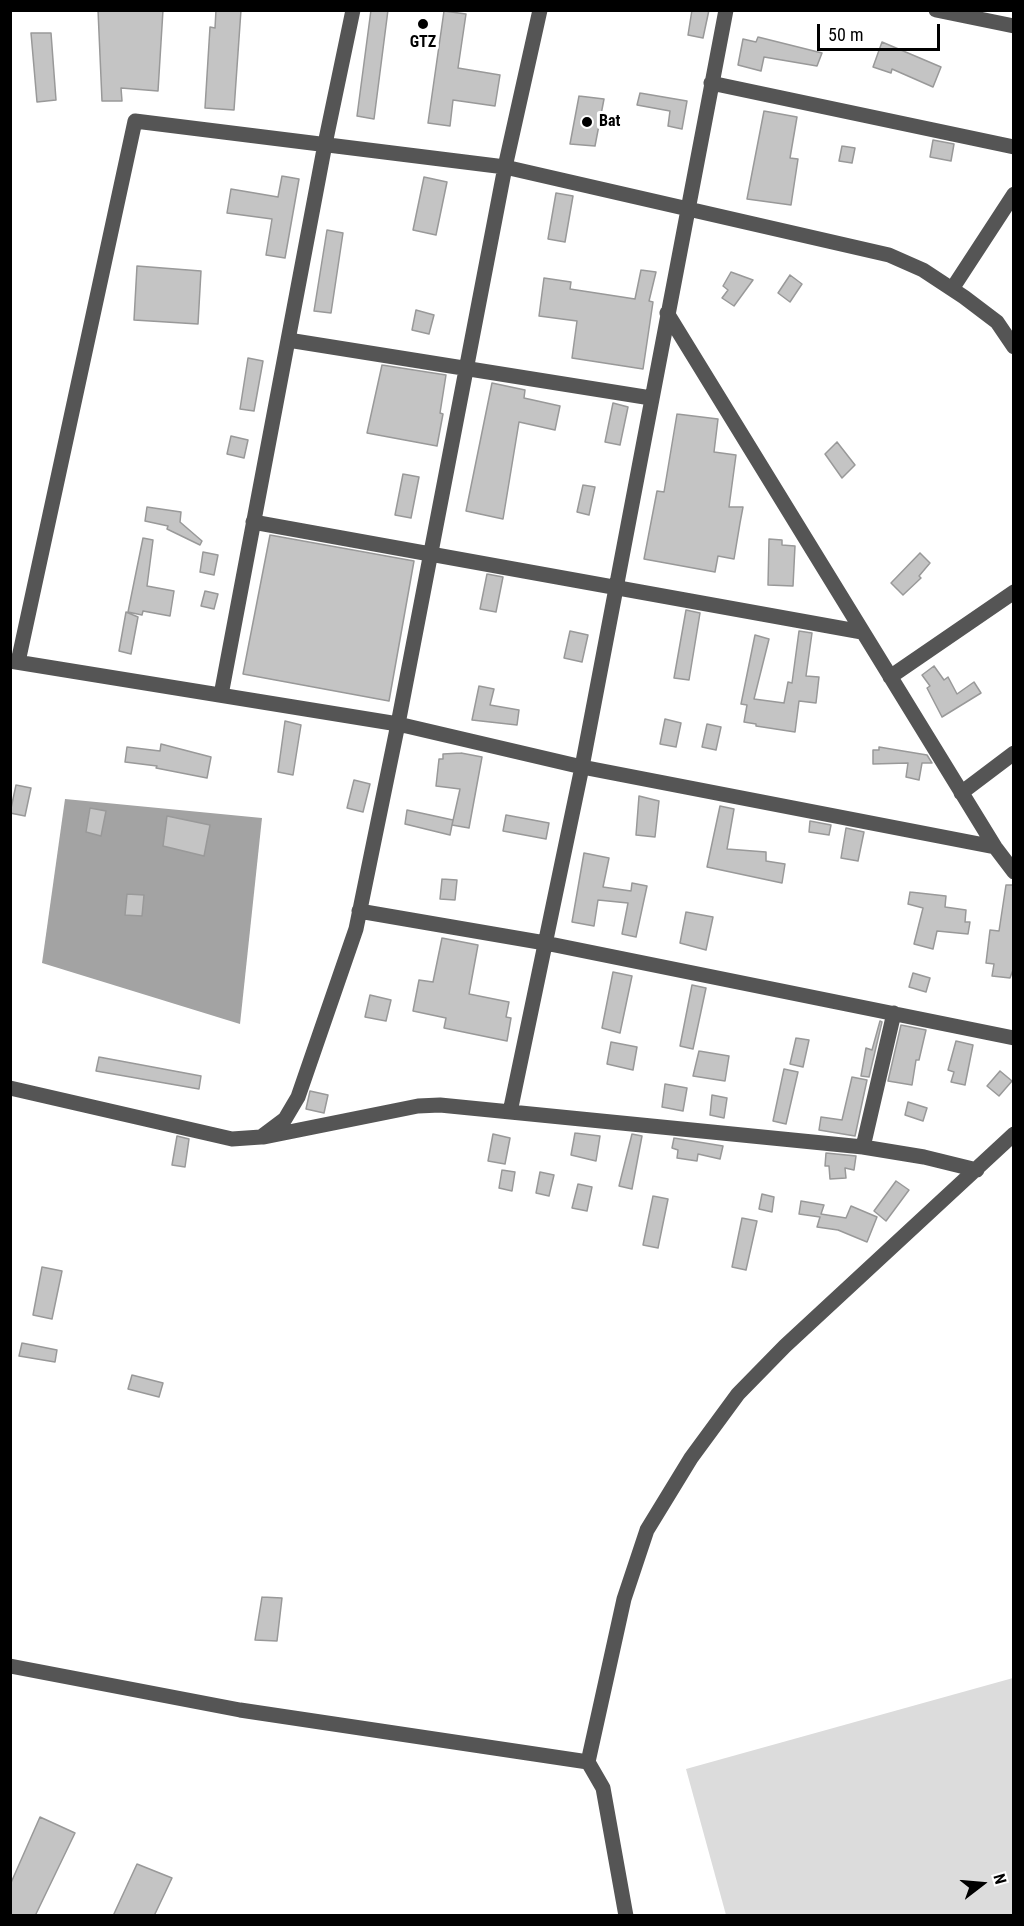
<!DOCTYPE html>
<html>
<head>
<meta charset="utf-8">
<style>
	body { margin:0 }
	#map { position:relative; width:1024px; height:1926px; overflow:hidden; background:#fff; font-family:"Roboto Condensed",sans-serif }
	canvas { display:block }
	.frame { position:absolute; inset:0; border:12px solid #000; pointer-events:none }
	.north { position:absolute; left:952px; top:1854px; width:60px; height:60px; -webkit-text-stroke:4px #fff; paint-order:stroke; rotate:74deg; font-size:16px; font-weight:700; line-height:24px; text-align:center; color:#000 }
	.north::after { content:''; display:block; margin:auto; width:21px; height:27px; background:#000; clip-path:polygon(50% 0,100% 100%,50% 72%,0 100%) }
	.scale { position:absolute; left:817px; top:24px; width:123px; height:27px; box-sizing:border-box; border:3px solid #000; border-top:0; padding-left:8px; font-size:18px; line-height:21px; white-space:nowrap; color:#000; -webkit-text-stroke:4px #fff; paint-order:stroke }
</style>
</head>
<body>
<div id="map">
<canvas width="1024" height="1926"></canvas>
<div class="frame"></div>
<div class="north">N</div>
<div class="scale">50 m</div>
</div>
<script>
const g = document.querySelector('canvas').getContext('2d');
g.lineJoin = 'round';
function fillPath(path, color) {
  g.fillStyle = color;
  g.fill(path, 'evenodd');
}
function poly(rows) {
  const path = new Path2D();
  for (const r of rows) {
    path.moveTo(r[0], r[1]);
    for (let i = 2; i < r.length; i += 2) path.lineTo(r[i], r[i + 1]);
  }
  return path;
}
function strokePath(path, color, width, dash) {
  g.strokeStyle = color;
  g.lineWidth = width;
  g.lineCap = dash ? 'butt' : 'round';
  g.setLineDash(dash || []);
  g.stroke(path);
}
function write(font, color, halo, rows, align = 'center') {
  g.font = font + ' "Roboto Condensed",sans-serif';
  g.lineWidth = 6;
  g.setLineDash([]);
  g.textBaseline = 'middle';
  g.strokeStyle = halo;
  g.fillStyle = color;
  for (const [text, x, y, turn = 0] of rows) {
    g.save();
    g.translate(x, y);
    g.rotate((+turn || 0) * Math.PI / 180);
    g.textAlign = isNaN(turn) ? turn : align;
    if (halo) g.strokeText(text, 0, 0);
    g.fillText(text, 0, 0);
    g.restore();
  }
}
const green = poly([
	[1013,1678,1013,1915,726,1915,686,1769]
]);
const water = poly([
	[65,799,262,818,240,1024,42,963]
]);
const building = poly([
	[98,10,163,10,158,91,121,88,122,101,102,101,98,10],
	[216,10,241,10,234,110,205,108,210,27,215,28,216,10],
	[371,10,388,10,374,119,357,116,371,10],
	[692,10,709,10,703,38,688,35,692,10],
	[444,11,466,14,458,68,500,75,495,106,453,100,450,126,428,123,444,11],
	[31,33,51,33,56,100,37,102,31,33],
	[758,37,822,53,817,66,764,57,761,71,738,65,743,39,756,42,758,37],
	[882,42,941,67,933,87,892,69,891,73,873,67,882,42],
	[640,93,687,101,682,129,668,126,670,111,637,105,640,93],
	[579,96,604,99,595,146,570,144,579,96],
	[764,111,797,117,790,158,798,159,791,205,747,199,764,111],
	[933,140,954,144,951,161,930,157,933,140],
	[842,146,855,148,852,163,839,161,842,146],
	[282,176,299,179,285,258,266,255,272,219,227,213,231,189,278,197,282,176],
	[424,177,447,182,436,235,413,230,424,177],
	[556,193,573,196,565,242,548,239,556,193],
	[327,230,343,233,331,313,314,311,327,230],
	[137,266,201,271,198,324,134,320,137,266],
	[641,270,656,272,649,301,653,302,643,369,572,358,577,321,539,316,544,278,571,282,570,289,635,299,641,270],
	[731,272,753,280,734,306,722,298,728,290,723,286,731,272],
	[790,275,802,284,790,302,778,293,790,275],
	[416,310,434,315,429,334,412,330,416,310],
	[248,358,263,361,254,411,240,409,248,358],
	[382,365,446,375,440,413,443,414,437,446,367,433,382,365],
	[492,383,525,390,524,398,560,406,555,430,519,422,503,519,466,511,492,383],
	[613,403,628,407,620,445,605,442,613,403],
	[677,414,718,419,714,452,736,455,729,507,743,507,740,523,734,559,718,556,715,572,644,559,657,491,664,492,677,414],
	[231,436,248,440,244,458,227,454,231,436],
	[837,442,855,465,842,478,825,454,837,442],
	[403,474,419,477,411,518,395,515,403,474],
	[583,485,595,487,589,515,577,512,583,485],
	[147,507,181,512,180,522,202,541,200,545,167,529,168,526,145,521,147,507],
	[270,535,414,561,389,701,243,674,270,535],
	[143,538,153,540,147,586,174,591,170,616,143,611,142,615,128,612,143,538],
	[769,539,782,540,782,545,795,546,793,586,768,585,769,539],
	[203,552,218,555,214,575,200,572,203,552],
	[920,553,930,563,919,576,921,578,903,595,891,583,920,553],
	[487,574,503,577,496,612,480,609,487,574],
	[205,591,218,594,214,609,201,606,205,591],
	[686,610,700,613,689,680,674,678,686,610],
	[126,612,138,617,131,654,119,651,126,612],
	[570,631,588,635,582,662,564,658,570,631],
	[799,631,812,633,806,676,819,677,816,703,799,701,795,732,756,726,756,724,744,722,747,705,741,704,755,635,769,639,754,699,784,703,788,682,792,683,799,631],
	[934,666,944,680,948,677,957,694,974,682,981,693,942,717,927,688,930,686,922,675,934,666],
	[479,686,494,689,490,705,519,710,517,725,472,720,479,686],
	[665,719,681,723,676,747,660,744,665,719],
	[285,721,301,725,293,775,278,772,285,721],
	[707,724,721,727,716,750,702,747,707,724],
	[161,744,211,757,207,778,156,768,157,766,125,762,127,747,160,751,161,744],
	[879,747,927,755,932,763,922,763,919,780,906,777,908,763,873,764,873,750,879,750,879,747],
	[461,753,482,757,469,828,452,825,460,789,436,786,439,759,443,759,443,754,461,753],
	[354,780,370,784,363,812,347,808,354,780],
	[16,785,31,788,25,816,10,813,16,785],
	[639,796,659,801,655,837,636,835,639,796],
	[720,806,734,809,727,849,766,852,766,861,785,864,782,883,707,867,720,806],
	[90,808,106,811,101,836,86,832,90,808],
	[407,810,453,820,450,835,405,824,407,810],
	[506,815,549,823,546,839,503,831,506,815],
	[167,816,210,825,204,856,163,846,167,816],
	[810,821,831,825,829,835,809,832,810,821],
	[846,828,864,832,858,861,841,858,846,828],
	[584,853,609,858,603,887,631,891,632,883,647,886,636,937,622,934,628,903,598,900,594,926,572,922,584,853],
	[442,879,457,880,455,900,440,899,442,879],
	[1006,885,1014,885,1014,967,1010,978,992,976,994,964,986,963,990,930,999,931,1006,885],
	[910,892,946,896,945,907,966,910,965,922,970,922,968,934,937,931,933,949,914,944,923,908,908,904,910,892],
	[127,894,144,895,142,916,125,915,127,894],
	[686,912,713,917,706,950,680,943,686,912],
	[442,938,478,945,469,994,509,1002,506,1017,511,1018,507,1041,444,1028,446,1018,413,1011,419,980,433,982,442,938],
	[613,972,632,976,620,1033,602,1028,613,972],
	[913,973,930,978,926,992,909,987,913,973],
	[692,985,706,988,693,1049,680,1046,692,985],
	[370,995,391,1000,386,1021,365,1017,370,995],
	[880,1021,882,1022,869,1077,861,1076,866,1048,872,1050,880,1021],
	[901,1025,926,1030,919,1060,916,1060,912,1085,888,1081,901,1025],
	[796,1038,809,1040,803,1067,790,1064,796,1038],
	[956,1041,973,1045,965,1085,951,1082,954,1072,948,1070,956,1041],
	[611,1042,637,1047,633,1070,607,1064,611,1042],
	[699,1051,729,1056,725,1081,693,1076,699,1051],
	[99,1057,201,1076,199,1089,96,1071,99,1057],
	[784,1069,798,1072,786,1124,773,1121,784,1069],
	[1000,1071,1012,1081,999,1096,987,1086,1000,1071],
	[852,1077,867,1080,855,1136,819,1130,821,1117,842,1120,852,1077],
	[665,1084,687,1088,683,1111,662,1107,665,1084],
	[310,1091,328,1095,324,1113,306,1109,310,1091],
	[712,1095,727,1098,724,1118,710,1115,712,1095],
	[908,1102,927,1108,923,1121,905,1115,908,1102],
	[575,1133,600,1136,596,1161,571,1155,575,1133],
	[493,1134,510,1138,505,1164,488,1161,493,1134],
	[632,1134,642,1136,632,1189,619,1186,632,1134],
	[177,1136,189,1139,185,1167,172,1165,177,1136],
	[674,1138,723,1146,720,1159,698,1154,697,1161,677,1158,678,1150,672,1148,674,1138],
	[826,1153,856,1156,854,1170,845,1168,846,1178,830,1179,829,1166,825,1166,826,1153],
	[502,1170,515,1172,512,1191,499,1188,502,1170],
	[540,1172,554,1175,549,1196,536,1193,540,1172],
	[896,1181,909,1190,886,1221,874,1211,896,1181],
	[578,1184,592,1187,587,1211,572,1208,578,1184],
	[762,1194,774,1197,772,1212,759,1209,762,1194],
	[653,1196,668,1199,658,1248,643,1245,653,1196],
	[801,1201,824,1205,821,1214,846,1218,851,1206,877,1217,867,1242,838,1230,817,1227,820,1217,799,1214,801,1201],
	[742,1218,757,1221,746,1270,732,1267,742,1218],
	[42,1267,62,1271,52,1319,33,1315,42,1267],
	[22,1343,57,1350,55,1362,19,1356,22,1343],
	[132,1375,163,1383,159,1397,128,1389,132,1375],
	[262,1597,282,1598,277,1641,255,1640,262,1597],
	[40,1817,75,1833,35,1916,10,1916,10,1885,40,1817],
	[137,1864,172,1878,154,1916,113,1916,137,1864]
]);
const minor = poly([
	[936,10,1014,26],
	[711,83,1014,147],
	[952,289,1014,194],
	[667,313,995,847,1014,872],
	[288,340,651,398],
	[253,522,862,632],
	[10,661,398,724,582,767,995,847],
	[18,662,135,121,505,167,889,255,923,270,964,297,997,322,1014,347],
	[890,677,1014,592],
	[221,695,325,144,353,10],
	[961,793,1014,753],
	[359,911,545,943,1014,1038],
	[10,1088,232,1139,261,1137,285,1119,298,1097,356,929,398,724,505,167,540,10],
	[510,1112,582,767,726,10],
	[264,1137,418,1106,440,1105,863,1147,924,1157,977,1170],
	[863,1147,894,1013],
	[10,1666,240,1710,588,1762,603,1788,626,1916],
	[588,1762,624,1599,647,1530,691,1458,738,1394,785,1346,1014,1134]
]);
const markers = [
	[423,24,6,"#000"],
	[587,122,6,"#000"]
];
const poiNames = [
	["GTZ",423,43],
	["Bat",599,122,"left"]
];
fillPath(green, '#dcdcdc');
fillPath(water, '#a3a3a3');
fillPath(building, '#c4c4c4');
strokePath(building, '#999', 1.5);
strokePath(minor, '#555', 15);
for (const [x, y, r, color] of markers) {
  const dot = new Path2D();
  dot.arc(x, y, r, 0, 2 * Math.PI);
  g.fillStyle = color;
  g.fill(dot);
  strokePath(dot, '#fff', 2);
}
write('bold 16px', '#000', '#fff', poiNames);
</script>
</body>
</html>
